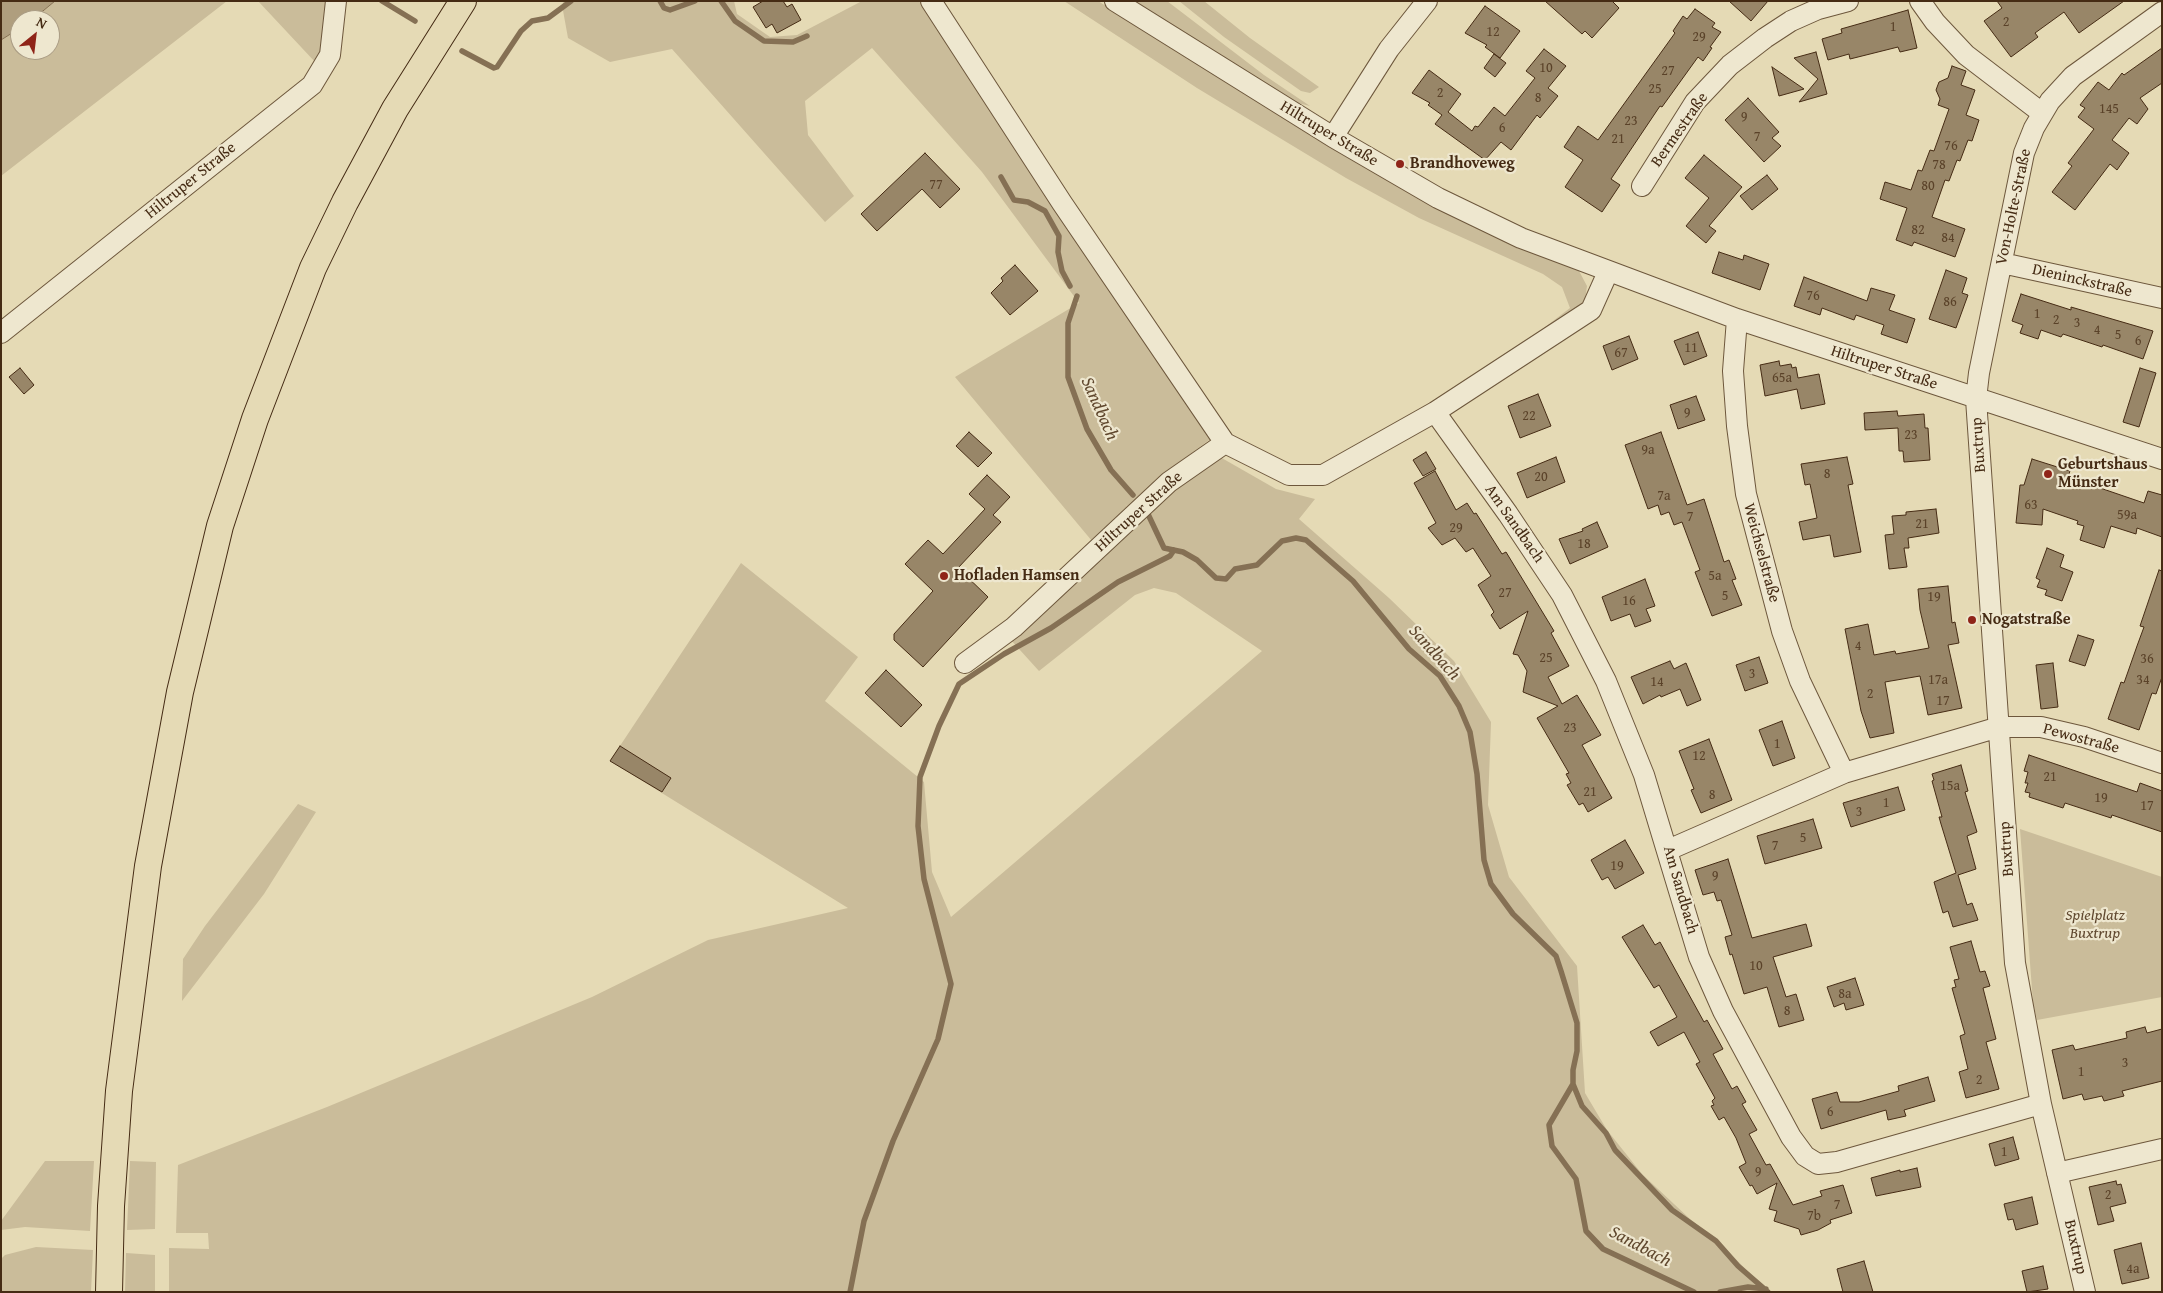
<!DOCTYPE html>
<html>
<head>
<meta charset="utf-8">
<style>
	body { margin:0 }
	#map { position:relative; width:2163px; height:1293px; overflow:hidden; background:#e5dab5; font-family:"Gentium Book Plus",serif }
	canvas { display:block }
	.frame { position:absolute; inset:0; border:2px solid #452b14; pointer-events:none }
	.north { position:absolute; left:10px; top:10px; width:50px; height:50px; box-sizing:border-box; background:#eee7cf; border:1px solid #aa9c84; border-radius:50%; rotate:29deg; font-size:14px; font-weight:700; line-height:20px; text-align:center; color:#452b14 }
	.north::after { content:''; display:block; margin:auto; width:18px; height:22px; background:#8f2418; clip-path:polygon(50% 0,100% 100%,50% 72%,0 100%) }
</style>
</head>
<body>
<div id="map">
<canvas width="2163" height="1293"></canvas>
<div class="frame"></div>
<div class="north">N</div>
</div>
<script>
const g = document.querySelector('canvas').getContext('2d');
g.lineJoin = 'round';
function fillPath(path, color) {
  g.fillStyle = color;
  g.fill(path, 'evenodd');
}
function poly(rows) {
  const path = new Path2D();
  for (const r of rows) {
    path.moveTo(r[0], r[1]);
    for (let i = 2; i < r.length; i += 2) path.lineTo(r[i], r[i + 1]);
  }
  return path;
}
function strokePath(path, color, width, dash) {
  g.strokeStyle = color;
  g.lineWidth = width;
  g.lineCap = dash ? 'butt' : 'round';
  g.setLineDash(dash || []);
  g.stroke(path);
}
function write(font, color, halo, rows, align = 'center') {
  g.font = font + ' "Gentium Book Plus",serif';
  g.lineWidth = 4.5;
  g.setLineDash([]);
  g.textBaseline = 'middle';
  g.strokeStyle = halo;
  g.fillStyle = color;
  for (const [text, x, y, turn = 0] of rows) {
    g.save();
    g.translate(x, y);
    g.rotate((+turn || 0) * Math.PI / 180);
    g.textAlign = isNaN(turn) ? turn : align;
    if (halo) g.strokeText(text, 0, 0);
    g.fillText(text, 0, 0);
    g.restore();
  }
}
const green = poly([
	[55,1,227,1,1,176,1,40,20,28,20,50,50,50,50,20,32,20],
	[258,1,330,1,324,52,316,63],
	[564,1,734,1,737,14,770,37,797,35,862,1,919,1,1055,207,1212,438,1163,474,1128,507,1125,504,1135,517,1220,457,1276,489,1315,499,1299,519,1389,598,1454,661,1491,722,1488,805,1509,877,1577,966,1585,1093,1607,1130,1642,1174,1690,1219,1722,1245,1768,1292,169,1292,169,1248,209,1249,208,1233,176,1233,178,1165,327,1107,592,997,708,940,848,908,610,761,741,563,858,657,825,701,924,782,932,872,951,917,1262,651,1176,593,1154,588,1135,595,1039,671,1010,639,1092,541,955,377,1079,303,982,172,872,48,805,101,808,135,854,196,825,222,672,49,610,62,568,38,562,5],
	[1064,1,1098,1,1206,69,1503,239,1579,271,1587,286,1584,308,1536,334,1570,308,1562,287,1543,274,1419,218,1346,178,1197,88],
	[1131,1,1167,1,1264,75,1310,106,1294,102],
	[1179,1,1204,1,1250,38,1319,87,1310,93,1301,91,1224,37],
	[298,804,316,812,264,894,182,1001,183,959,205,926],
	[2020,829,2162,877,2162,997,2037,1020,2033,1003],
	[45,1161,94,1161,90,1231,25,1227,1,1230,1,1221],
	[130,1161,156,1162,155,1229,127,1230],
	[36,1247,93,1250,91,1292,1,1292,1,1259,5,1255],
	[126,1253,155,1255,155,1292,125,1292]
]);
const water = poly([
	[1,1,55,1,32,20,20,20,20,28,1,40,1,1]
]);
const stream = poly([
	[382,1,415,21],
	[660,1,664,8,670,10,695,1],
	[721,1,735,21,764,41,793,42,807,36],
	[462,51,494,68,497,67,521,31,532,21,548,18,571,1],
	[1001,177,1014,200,1028,202,1045,211,1059,236,1058,252,1062,271,1070,286],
	[1077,296,1068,323,1068,377,1087,429,1111,470,1133,495],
	[1147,512,1164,548,1183,552,1197,560,1216,578,1226,579,1235,569,1257,565,1282,541,1296,538,1306,540,1353,581,1409,649,1440,676,1459,706,1470,732,1477,774,1484,860,1491,884,1513,914,1556,956,1561,971,1577,1023,1577,1051,1573,1070,1573,1084,1582,1106,1606,1133,1615,1150,1672,1210,1716,1241,1738,1266,1768,1292],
	[1573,1084,1549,1125,1552,1146,1576,1179,1586,1231,1603,1249,1694,1292],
	[850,1292,864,1221,893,1141,938,1039,951,984,924,879,918,826,920,777,939,726,959,684,1004,654,1051,628,1118,582,1170,556,1174,550],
	[1720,1292,1748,1287,1766,1289]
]);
const building = poly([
	[763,1,783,1,787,7,792,4,801,20,777,33,772,24,766,28,753,7,763,1],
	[1545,1,1612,1,1619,8,1592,38,1585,31,1582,34,1545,1],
	[1729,1,1768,1,1751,21,1729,1],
	[1997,1,2124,1,2079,33,2064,12,2035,33,2038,37,2011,57,1984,21,2002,8,1997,1],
	[1485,6,1520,31,1500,58,1485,47,1487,45,1465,33,1485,6],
	[1695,9,1715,23,1712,27,1721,32,1710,47,1712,48,1703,61,1698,57,1662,107,1660,106,1611,179,1620,185,1602,212,1565,187,1583,160,1564,147,1578,126,1598,140,1675,33,1673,31,1683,16,1687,19,1695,9],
	[1908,10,1917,48,1900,52,1898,47,1850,59,1849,54,1828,60,1822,39,1842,33,1841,29,1908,10],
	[2162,48,2162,83,2140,98,2148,109,2137,124,2129,118,2112,140,2129,153,2117,170,2110,164,2075,210,2052,192,2072,166,2068,163,2094,129,2078,117,2085,108,2080,105,2098,82,2109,90,2122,73,2124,75,2162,48],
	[1544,49,1566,66,1548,88,1558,96,1540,118,1537,115,1511,150,1501,142,1485,160,1435,124,1442,115,1428,105,1430,103,1412,93,1429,70,1461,94,1448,112,1472,131,1475,126,1478,127,1494,107,1505,116,1535,78,1526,71,1544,49],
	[1816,52,1827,94,1799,102,1818,79,1794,58,1816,52],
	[1494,54,1506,63,1495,77,1484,68,1494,54],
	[1952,66,1966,71,1961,85,1975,90,1966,115,1979,120,1972,141,1968,140,1960,161,1957,160,1949,181,1945,180,1932,217,1965,229,1955,257,1914,242,1912,246,1896,240,1907,208,1880,199,1885,182,1911,190,1918,170,1922,171,1930,150,1934,151,1949,109,1938,105,1940,99,1936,90,1939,82,1948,78,1952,66],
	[1772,67,1804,89,1779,96,1772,67],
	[1748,98,1779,132,1772,138,1781,146,1764,162,1725,120,1748,98],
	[925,153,960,189,940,208,922,189,877,231,861,214,925,153],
	[1704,155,1742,187,1709,226,1716,231,1706,243,1686,226,1709,198,1685,178,1704,155],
	[1767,175,1778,189,1752,210,1740,196,1767,175],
	[1719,252,1743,260,1744,255,1769,264,1760,290,1712,273,1719,252],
	[1015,265,1038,291,1010,315,991,293,1003,281,1001,278,1015,265],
	[1946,270,1967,278,1962,293,1968,295,1956,328,1929,319,1946,270],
	[1804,277,1867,301,1871,288,1895,295,1889,310,1915,319,1907,343,1881,334,1884,325,1856,315,1854,320,1822,308,1820,315,1794,306,1804,277],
	[2021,294,2071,310,2071,307,2153,331,2143,359,2103,345,2102,347,2063,334,2061,337,2041,330,2038,339,2020,333,2023,325,2012,321,2021,294],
	[1698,332,1707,356,1684,365,1674,341,1698,332],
	[1629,336,1638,359,1612,370,1603,346,1629,336],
	[1779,361,1780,366,1791,364,1792,368,1796,367,1798,378,1819,374,1825,404,1801,409,1797,389,1765,396,1760,365,1779,361],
	[20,368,34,385,24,394,9,377,20,368],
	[2140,368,2156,373,2139,427,2123,422,2140,368],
	[1538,394,1551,426,1520,438,1508,406,1538,394],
	[1696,396,1705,420,1678,429,1670,405,1696,396],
	[1897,411,1898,416,1924,414,1925,428,1928,428,1930,460,1904,462,1903,451,1899,451,1898,428,1865,430,1864,413,1897,411],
	[969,432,992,453,978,467,956,446,969,432],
	[1661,432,1687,505,1704,499,1724,562,1729,560,1736,579,1732,580,1742,605,1712,616,1695,572,1700,570,1682,522,1674,525,1669,512,1661,515,1658,505,1648,509,1625,445,1661,432],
	[1426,452,1436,469,1423,476,1413,460,1426,452],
	[1556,457,1565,482,1527,498,1517,473,1556,457],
	[1847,457,1853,484,1848,485,1861,552,1834,557,1830,535,1803,540,1799,522,1817,518,1810,484,1805,485,1801,464,1847,457],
	[2032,459,2070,471,2068,477,2144,503,2148,491,2162,495,2162,537,2137,528,2136,534,2111,526,2104,548,2080,540,2084,526,2077,524,2078,521,2043,509,2042,525,2016,523,2020,485,2024,485,2032,459],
	[1435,471,1456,510,1467,503,1474,514,1476,513,1502,554,1506,552,1554,631,1551,633,1569,666,1548,677,1562,704,1577,695,1601,735,1582,745,1612,798,1588,812,1583,803,1579,805,1567,785,1571,783,1566,774,1569,773,1537,718,1558,706,1523,692,1527,671,1518,655,1513,654,1528,611,1500,629,1491,615,1494,612,1478,585,1491,576,1473,548,1466,552,1455,538,1442,545,1428,528,1436,523,1414,483,1435,471],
	[987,475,1010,497,993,515,1001,522,958,568,988,597,923,667,894,640,894,634,933,591,905,564,928,540,943,554,985,509,969,494,987,475],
	[1936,509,1939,533,1908,538,1909,548,1904,548,1907,567,1889,569,1885,535,1894,534,1892,516,1906,515,1906,512,1936,509],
	[1597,522,1608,547,1570,564,1559,539,1583,531,1582,529,1597,522],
	[2047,548,2064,555,2060,567,2073,572,2062,601,2045,595,2047,590,2037,587,2040,580,2036,578,2047,548],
	[2159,570,2162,571,2162,677,2156,694,2152,693,2139,730,2108,719,2121,682,2124,683,2137,646,2144,627,2140,626,2159,570],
	[1645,579,1655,606,1646,609,1651,621,1635,627,1630,614,1611,621,1602,597,1645,579],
	[1948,586,1952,623,1955,622,1959,643,1948,645,1962,708,1928,715,1920,676,1885,682,1894,733,1870,738,1861,711,1845,629,1868,624,1874,655,1895,651,1896,654,1929,648,1920,610,1918,589,1948,586],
	[2078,635,2094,640,2085,666,2069,661,2078,635],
	[1759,657,1768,683,1745,691,1736,665,1759,657],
	[1670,661,1674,669,1686,663,1701,700,1687,706,1680,689,1661,697,1660,695,1643,704,1631,677,1670,661],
	[2053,663,2058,707,2041,709,2036,665,2053,663],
	[886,670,922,705,901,727,865,693,886,670],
	[1782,721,1795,758,1773,766,1759,730,1782,721],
	[1709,739,1732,800,1701,813,1691,790,1694,789,1679,751,1709,739],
	[620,746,671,778,662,792,610,761,620,746],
	[2029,755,2137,792,2140,783,2162,791,2162,832,2112,815,2111,818,2065,803,2063,808,2029,797,2030,793,2025,792,2028,783,2025,783,2028,772,2024,771,2029,755],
	[1961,765,1968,791,1965,792,1977,832,1967,836,1976,869,1958,875,1967,905,1972,903,1978,920,1953,927,1948,911,1943,913,1934,882,1956,873,1941,824,1939,817,1942,817,1932,781,1934,780,1932,774,1961,765],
	[1898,787,1905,810,1851,827,1843,803,1898,787],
	[1813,819,1822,848,1765,864,1757,836,1813,819],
	[1625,840,1644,873,1615,889,1608,877,1602,880,1591,860,1625,840],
	[1728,859,1752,938,1806,924,1812,946,1773,957,1786,997,1796,994,1804,1020,1779,1027,1767,987,1744,994,1732,954,1730,955,1725,937,1732,935,1721,900,1717,901,1714,892,1703,895,1695,870,1728,859],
	[1643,925,1655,945,1660,942,1704,1022,1707,1020,1723,1049,1713,1054,1732,1089,1737,1086,1746,1102,1742,1104,1757,1130,1749,1134,1766,1165,1770,1164,1793,1205,1822,1196,1820,1191,1843,1185,1852,1213,1830,1220,1831,1223,1818,1230,1801,1235,1799,1229,1774,1221,1777,1211,1769,1209,1777,1183,1757,1194,1752,1185,1750,1186,1739,1167,1746,1163,1736,1138,1724,1117,1719,1120,1711,1106,1714,1105,1712,1101,1715,1098,1696,1064,1700,1062,1684,1032,1658,1046,1650,1032,1677,1017,1659,985,1654,988,1622,937,1643,925],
	[1971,941,1980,972,1985,971,1990,986,1983,988,1996,1039,1986,1042,1999,1089,1966,1098,1959,1072,1968,1069,1960,1036,1965,1034,1952,988,1956,987,1954,980,1959,979,1950,947,1971,941],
	[1855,978,1864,1005,1846,1010,1844,1003,1834,1007,1827,987,1855,978],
	[2145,1027,2147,1033,2162,1029,2162,1081,2122,1091,2124,1096,2104,1101,2102,1096,2084,1100,2082,1094,2063,1099,2052,1050,2073,1045,2075,1050,2127,1038,2126,1032,2145,1027],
	[1928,1077,1935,1101,1904,1110,1906,1116,1888,1120,1886,1110,1821,1129,1812,1099,1837,1092,1840,1102,1859,1102,1899,1091,1898,1086,1928,1077],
	[2013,1137,2019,1159,1995,1166,1989,1144,2013,1137],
	[1917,1168,1921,1187,1876,1196,1871,1178,1900,1170,1900,1172,1917,1168],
	[2116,1181,2117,1185,2121,1184,2126,1203,2110,1207,2114,1221,2098,1225,2089,1187,2116,1181],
	[2032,1197,2038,1224,2016,1230,2013,1219,2008,1220,2004,1204,2032,1197],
	[2141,1243,2149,1278,2122,1284,2114,1250,2141,1243],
	[1864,1261,1873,1292,1843,1292,1837,1269,1864,1261],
	[2043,1266,2048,1289,2027,1292,2022,1271,2043,1266]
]);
const minor = poly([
	[931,1,1062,203,1225,443,1169,482,1014,627,965,663],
	[1115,1,1333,137,1438,198,1521,238,1737,319,2162,459],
	[1920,1,1935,22,1966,55,2042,113],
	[1333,137,1389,49,1427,1],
	[1642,186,1695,102,1730,65,1765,38,1791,21,1818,9,1848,1],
	[2002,263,2162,298],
	[1737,319,1733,371,1737,426,1746,494,1782,631,1800,681,1844,773],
	[1,333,312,85,330,55,336,1],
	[1435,412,1508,514,1562,595,1606,681,1644,775,1699,957,1723,1011,1791,1137,1805,1156,1818,1164,1837,1162,2041,1104],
	[1225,443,1289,475,1323,475,1435,412,1591,310,1608,272],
	[1668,850,1844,773,1999,727,2041,727,2084,737,2162,763],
	[2057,1173,2162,1149],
	[2085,1292,2041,1104,2015,963,1976,399,1979,373,2024,153,2034,128,2050,101,2073,76,2162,12]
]);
const major = poly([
	[109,1292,111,1206,119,1091,148,866,180,692,220,526,255,419,313,268,345,202,395,109,463,1]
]);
const markers = [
	[1400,164,5,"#8f2418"],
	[2048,474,5,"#8f2418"],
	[944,576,5,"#8f2418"],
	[1972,620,5,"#8f2418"]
];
const numberNames = [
	["2",2006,22],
	["1",1893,27],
	["12",1493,32],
	["29",1699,37],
	["10",1546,68],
	["27",1668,71],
	["25",1655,89],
	["2",1440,93],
	["8",1538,98],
	["145",2109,109],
	["9",1744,117],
	["23",1631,121],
	["6",1502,128],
	["7",1757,137],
	["21",1618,139],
	["76",1951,146],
	["78",1939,165],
	["77",936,185],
	["80",1928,186],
	["82",1918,230],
	["84",1948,238],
	["76",1813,296],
	["86",1950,302],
	["1",2037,314],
	["2",2056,320],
	["3",2077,323],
	["4",2097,330],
	["5",2118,335],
	["6",2138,341],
	["11",1691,348],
	["67",1621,353],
	["65a",1782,378],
	["9",1687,413],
	["22",1529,416],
	["23",1911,435],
	["9a",1648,450],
	["8",1827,474],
	["20",1541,477],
	["7a",1664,496],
	["63",2031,505],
	["59a",2127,515],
	["7",1690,517],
	["21",1922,524],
	["29",1456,528],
	["18",1584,544],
	["5a",1715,576],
	["27",1505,593],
	["5",1725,596],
	["19",1934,597],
	["16",1629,601],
	["4",1858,646],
	["25",1546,658],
	["36",2147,659],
	["3",1752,674],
	["17a",1938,680],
	["34",2143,680],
	["14",1657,682],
	["2",1870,694],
	["17",1943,701],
	["23",1570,728],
	["1",1777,744],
	["12",1699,756],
	["21",2050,777],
	["15a",1950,786],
	["21",1590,792],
	["8",1712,795],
	["19",2101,798],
	["1",1886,803],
	["17",2147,806],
	["3",1859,812],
	["5",1803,838],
	["7",1775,846],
	["19",1617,866],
	["9",1715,876],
	["10",1756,966],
	["8a",1845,994],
	["8",1787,1011],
	["3",2125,1063],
	["1",2081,1072],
	["2",1979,1080],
	["6",1830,1112],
	["1",2004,1152],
	["9",1758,1172],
	["2",2108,1195],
	["7",1837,1205],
	["7b",1814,1216],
	["4a",2133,1269]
];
const streetNames = [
	["Bermestraße",1680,130,-55],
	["Hiltruper Straße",1329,134,31],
	["Hiltruper Straße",191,181,-39],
	["Von-Holte-Straße",2014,207,-78],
	["Dieninckstraße",2082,281,13],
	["Hiltruper Straße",1884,368,18],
	["Buxtrup",1979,445,-94],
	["Hiltruper Straße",1139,512,-42],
	["Am Sandbach",1514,524,55],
	["Weichselstraße",1761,553,75],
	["Pewostraße",2081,739,15],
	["Buxtrup",2007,849,-94],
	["Am Sandbach",1680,890,74],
	["Buxtrup",2075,1247,77]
];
const poiNames = [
	["Brandhoveweg",1410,164],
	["Geburtshaus",2058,465],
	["Münster",2058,483],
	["Hofladen Hamsen",954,576],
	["Nogatstraße",1982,620]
];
const parkNames = [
	["Spielplatz",2095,916],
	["Buxtrup",2095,934]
];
const waterNames = [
	["Sandbach",1099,409,66],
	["Sandbach",1434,653,48],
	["Sandbach",1640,1247,28]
];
fillPath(green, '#cabc9a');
fillPath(water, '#af9e7e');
strokePath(water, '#857054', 1);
strokePath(stream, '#857054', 5.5);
fillPath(building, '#988668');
strokePath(building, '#452b14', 1);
strokePath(minor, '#6d573c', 22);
strokePath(major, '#452b14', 28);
strokePath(minor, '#eee7cf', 20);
strokePath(major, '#e5dab5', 26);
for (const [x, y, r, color] of markers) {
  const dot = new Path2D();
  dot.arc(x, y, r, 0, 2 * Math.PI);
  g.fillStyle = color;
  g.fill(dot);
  strokePath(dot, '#eee7cf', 2);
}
write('14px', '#5a4229', null, numberNames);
write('16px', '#452b14', '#eee7cf', streetNames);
write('bold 16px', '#452b14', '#eee7cf', poiNames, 'left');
write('italic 16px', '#60482f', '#eee7cf', parkNames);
write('italic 18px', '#60482e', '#eee7cf', waterNames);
</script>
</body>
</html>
